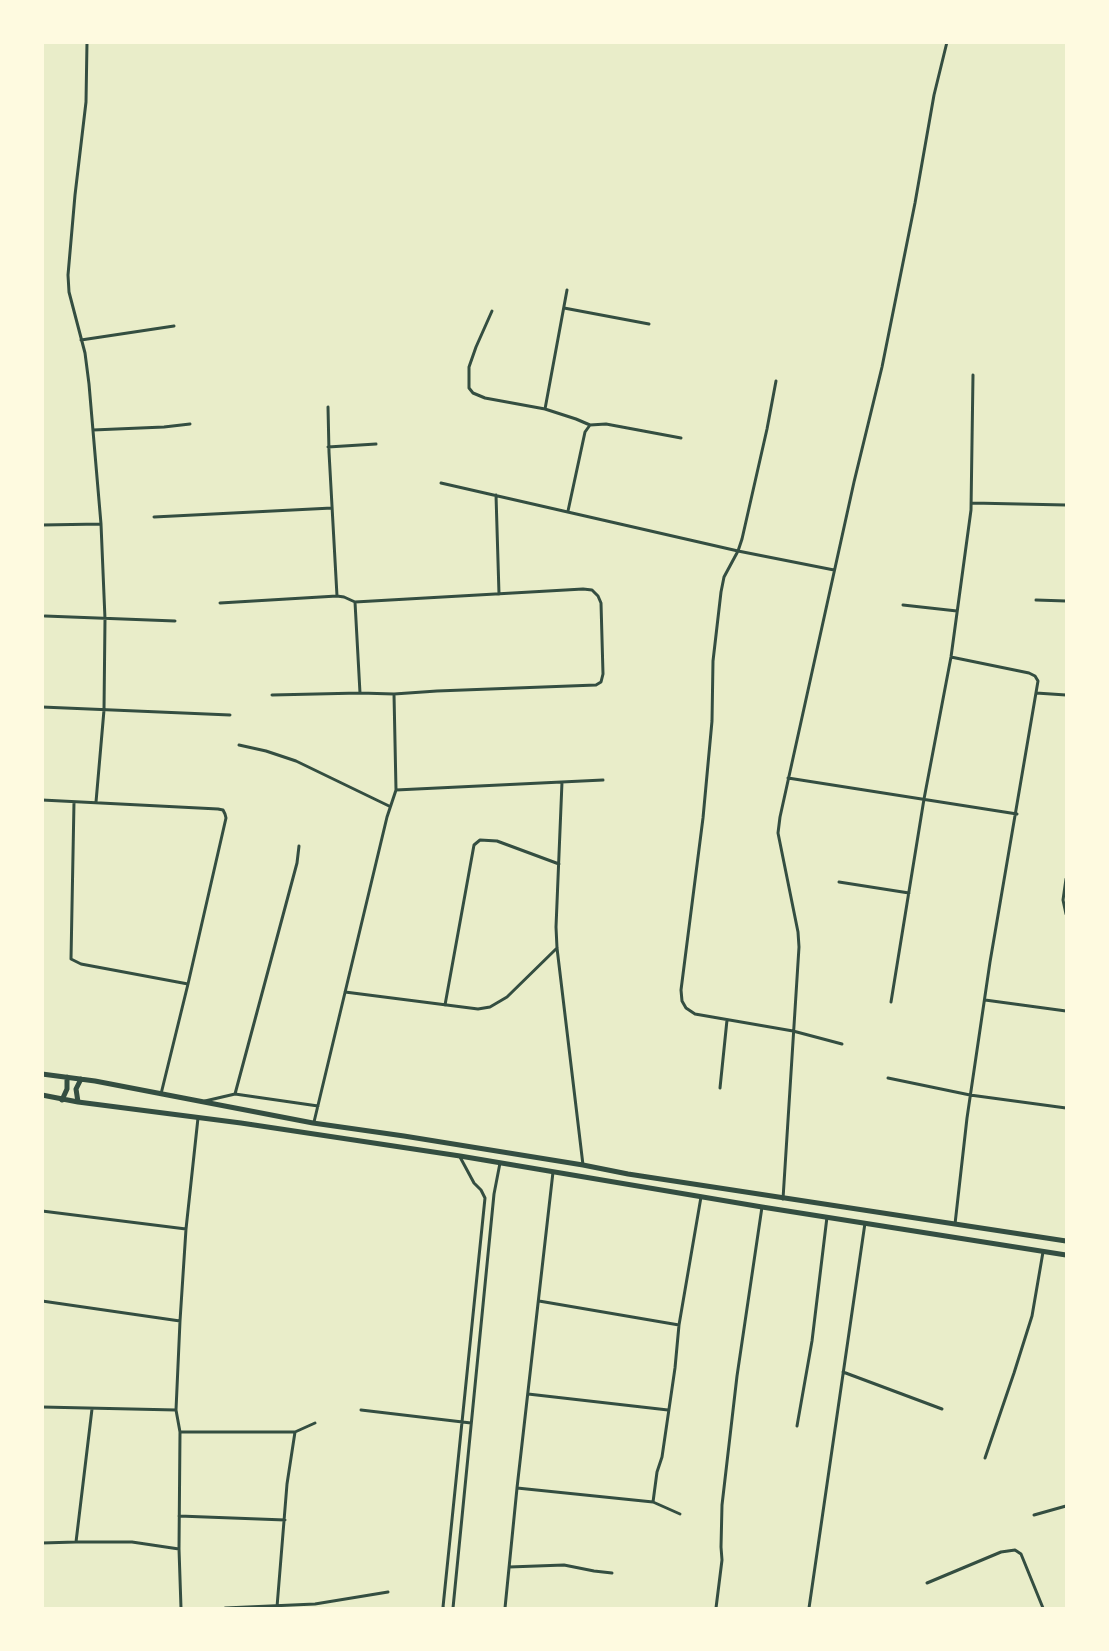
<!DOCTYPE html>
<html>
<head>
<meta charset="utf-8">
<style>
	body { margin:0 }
	#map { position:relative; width:1109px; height:1651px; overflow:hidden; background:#e9edc9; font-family:"DejaVu Sans",sans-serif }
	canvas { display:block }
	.frame { position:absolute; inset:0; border:44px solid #fefae0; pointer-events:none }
</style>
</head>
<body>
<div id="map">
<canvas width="1109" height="1651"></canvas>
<div class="frame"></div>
</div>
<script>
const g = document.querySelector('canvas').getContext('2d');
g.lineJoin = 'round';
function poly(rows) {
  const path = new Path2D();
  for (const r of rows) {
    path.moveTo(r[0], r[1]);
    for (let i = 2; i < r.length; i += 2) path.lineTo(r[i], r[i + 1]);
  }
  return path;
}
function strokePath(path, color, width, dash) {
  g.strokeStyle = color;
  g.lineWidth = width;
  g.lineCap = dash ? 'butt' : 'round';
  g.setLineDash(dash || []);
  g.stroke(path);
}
const minor = poly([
	[87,42,86,102,75,195,68,275,69,292,85,353,89,384,101,524,105,619,104,710,96,802],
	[564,308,649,324],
	[492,311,476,347,469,367,469,388,473,393,485,398,545,409,576,419,590,425],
	[81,340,174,326],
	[776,381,767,429,742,539,738,551,724,577,721,592,713,661,712,721,703,818,681,990,682,1001,686,1008,695,1014,793,1031,842,1044],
	[545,409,567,290],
	[93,430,164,427,190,424],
	[328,447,376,444],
	[441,483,738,551,834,570],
	[496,495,499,594],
	[972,503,1066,505],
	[568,511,585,432,590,425,606,424,681,438],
	[154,517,332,508],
	[42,525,101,524],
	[1036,600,1066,601],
	[355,602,583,589,592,590,598,596,601,603,603,674,601,682,596,685,437,691,394,694],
	[220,603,337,596],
	[903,605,957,611],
	[45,616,175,621],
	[951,657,1029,673,1035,676,1038,681,990,962,967,1118,955,1224],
	[1036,693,1066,695],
	[272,695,360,693],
	[42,707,230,715],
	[239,745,266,751,296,761,389,806],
	[788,778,1017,814],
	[562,782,556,927,557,948,583,1165],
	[396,790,603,780],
	[42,800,218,809,223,810,225,814,226,818,188,984,161,1094],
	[74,802,71,959,81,964,188,984],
	[1066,879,1063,900,1066,914],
	[839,882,909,893],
	[345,992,478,1009,490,1007,507,997,557,948],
	[985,1000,1066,1011],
	[891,1002,924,799,951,657,971,510,973,375],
	[445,1005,474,845,480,840,497,841,559,864],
	[888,1078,970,1095,1066,1108],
	[720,1088,727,1020],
	[235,1094,318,1106],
	[205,1101,235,1094,297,863,299,846],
	[314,1122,387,817,396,790,394,694,360,693,355,602,344,597,337,596,329,452,328,407],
	[783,1199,799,947,798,932,778,833,780,817,854,482,882,367,915,203,934,95,947,42],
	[42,1211,186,1229],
	[42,1301,180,1321],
	[539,1301,679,1325],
	[843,1372,942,1409],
	[528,1394,668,1410],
	[42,1407,176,1410],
	[361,1410,471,1423],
	[797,1426,812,1341,827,1217],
	[180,1432,295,1432,315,1423],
	[985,1458,1014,1373,1032,1316,1043,1252],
	[517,1488,653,1502],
	[680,1514,653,1502,657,1472,662,1457,675,1368,679,1325,701,1197],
	[1034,1515,1066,1506],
	[179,1516,285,1520],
	[76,1542,92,1409],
	[42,1543,76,1542,132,1542,179,1549],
	[509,1567,564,1565,594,1571,612,1573],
	[927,1583,1001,1552,1015,1550,1021,1554,1043,1608],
	[277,1607,287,1484,295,1432],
	[181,1608,179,1549,180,1432,176,1410,180,1321,186,1229,198,1118],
	[225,1608,315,1604,388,1592],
	[444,1608,443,1607,450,1539,485,1198,481,1190,474,1183,460,1157],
	[453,1608,494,1194,500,1163],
	[505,1608,517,1488,553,1172],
	[716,1608,722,1560,721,1547,722,1505,737,1376,762,1207],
	[809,1608,865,1223]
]);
const trunk = poly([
	[42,1074,95,1081,313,1123,404,1136,583,1165,628,1174,1066,1241],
	[42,1095,78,1102,241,1123,460,1156,762,1207,1066,1255],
	[62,1100,67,1089,67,1077],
	[78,1102,76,1089,81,1079]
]);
strokePath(minor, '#344e41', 3);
strokePath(trunk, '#344e41', 5);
</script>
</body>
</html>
